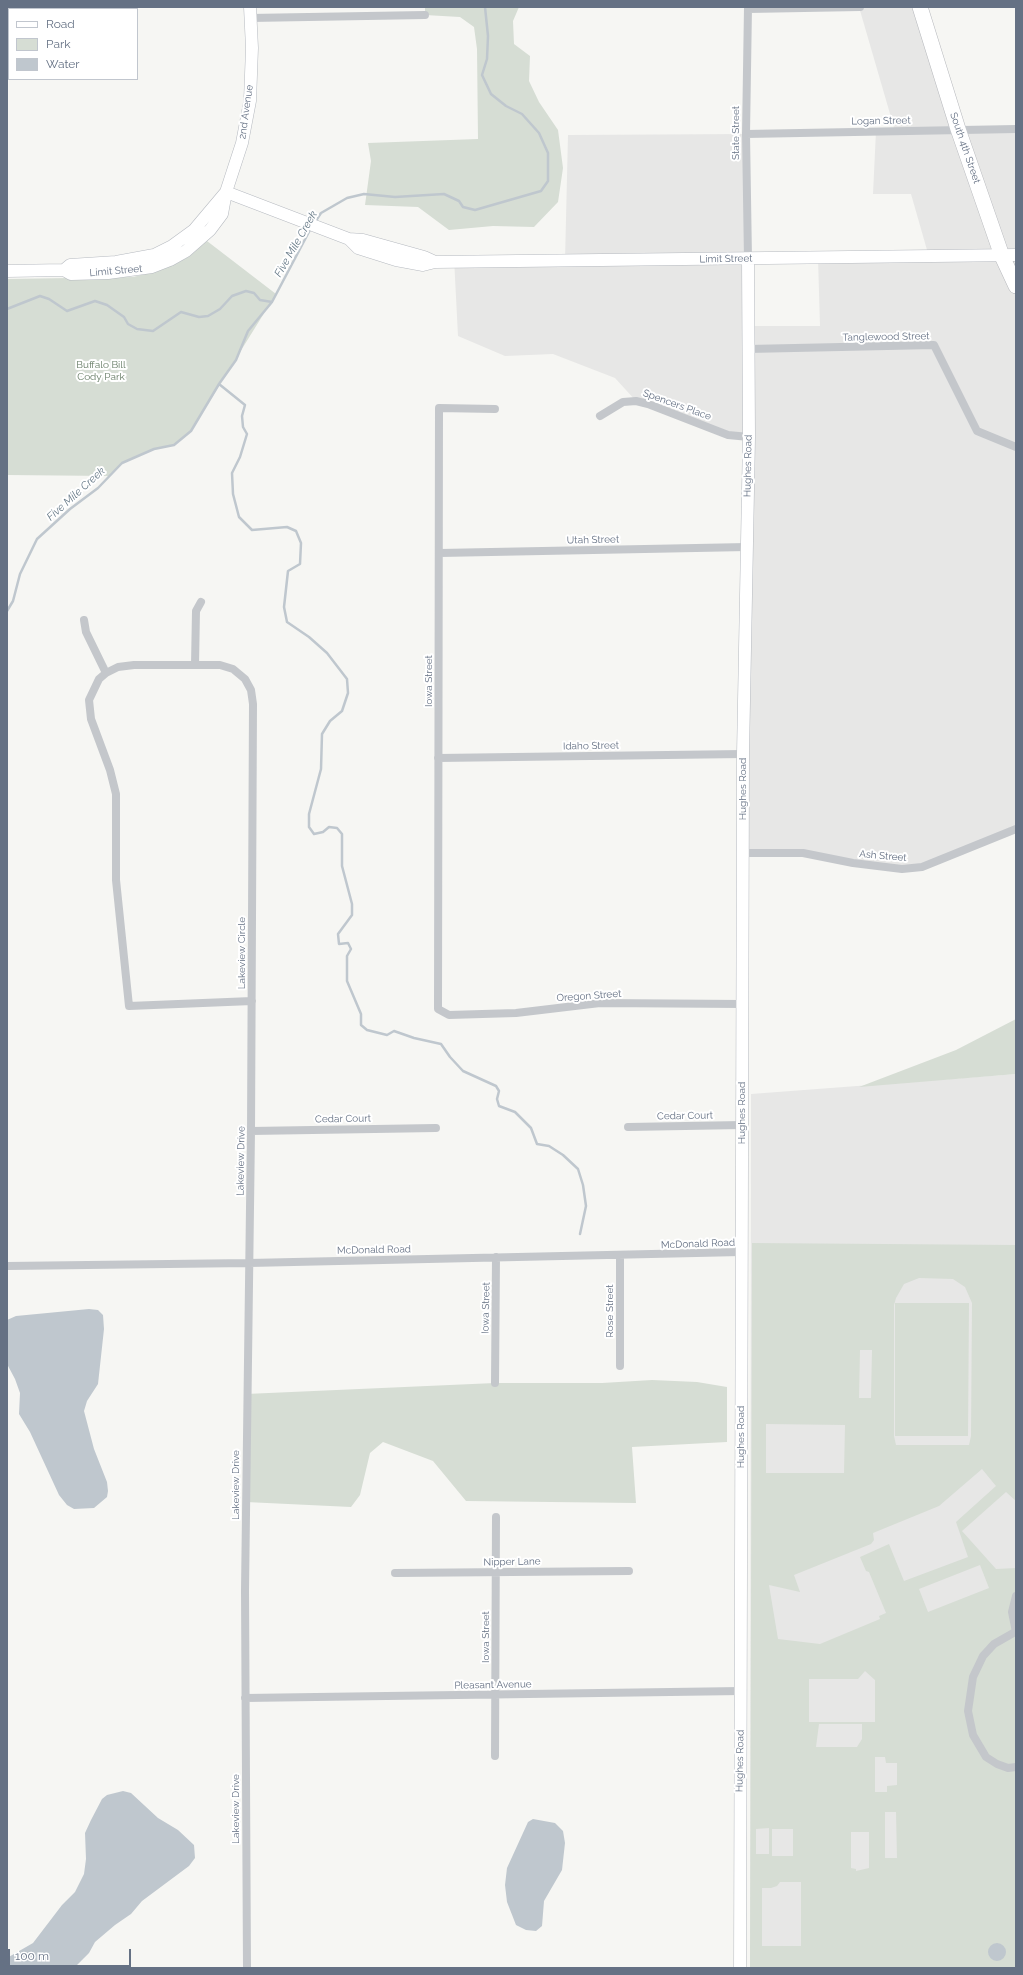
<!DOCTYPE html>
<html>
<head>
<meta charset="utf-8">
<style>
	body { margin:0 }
	#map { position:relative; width:1023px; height:1975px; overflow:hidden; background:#f6f6f3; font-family:Raleway,sans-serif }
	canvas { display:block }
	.frame { position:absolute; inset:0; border:8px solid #657184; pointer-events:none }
	.legend { position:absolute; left:8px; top:8px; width:130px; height:72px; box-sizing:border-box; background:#fff; border:1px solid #c1c6ce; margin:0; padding:5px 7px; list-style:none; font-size:12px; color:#657184 }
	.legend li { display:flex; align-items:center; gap:8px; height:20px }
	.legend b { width:20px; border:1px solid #c1c6ce }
	.scale { position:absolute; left:8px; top:1949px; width:123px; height:18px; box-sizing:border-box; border:2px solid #657184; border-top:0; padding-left:5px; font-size:12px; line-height:14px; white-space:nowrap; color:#657184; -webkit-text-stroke:3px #fff; paint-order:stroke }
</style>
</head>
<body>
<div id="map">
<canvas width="1023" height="1975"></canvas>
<div class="frame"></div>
<ul class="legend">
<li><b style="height:5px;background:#fff"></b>Road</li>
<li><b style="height:11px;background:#d6ddd4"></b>Park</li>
<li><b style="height:11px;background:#bfc7ce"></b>Water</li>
</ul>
<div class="scale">100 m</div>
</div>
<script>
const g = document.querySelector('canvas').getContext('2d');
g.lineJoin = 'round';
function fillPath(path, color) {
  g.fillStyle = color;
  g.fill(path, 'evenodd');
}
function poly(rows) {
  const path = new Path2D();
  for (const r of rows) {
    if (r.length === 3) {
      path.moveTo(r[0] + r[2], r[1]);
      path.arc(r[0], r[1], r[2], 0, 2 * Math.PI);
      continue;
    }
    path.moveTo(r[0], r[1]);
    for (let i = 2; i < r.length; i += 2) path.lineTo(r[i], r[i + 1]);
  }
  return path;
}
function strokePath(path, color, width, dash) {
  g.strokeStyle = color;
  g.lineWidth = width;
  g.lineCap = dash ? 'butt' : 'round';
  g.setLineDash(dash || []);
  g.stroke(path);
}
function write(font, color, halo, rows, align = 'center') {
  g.font = font + ' Raleway,sans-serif';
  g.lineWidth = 4;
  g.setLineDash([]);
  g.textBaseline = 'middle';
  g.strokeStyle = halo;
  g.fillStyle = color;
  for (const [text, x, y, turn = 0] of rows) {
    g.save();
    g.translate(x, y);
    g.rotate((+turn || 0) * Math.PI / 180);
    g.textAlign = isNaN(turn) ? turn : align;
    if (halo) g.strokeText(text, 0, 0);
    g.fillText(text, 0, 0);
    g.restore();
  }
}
const built = poly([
	[859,7,920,7,958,129,1016,129,1016,829,922,867,902,869,803,853,743,853,749,437,728,435,636,401,615,378,553,354,505,356,458,336,454,258,565,261,568,135,746,134,748,326,820,326,818,258,929,257,911,194,873,194,876,131,895,131],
	[1016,1074,1016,1968,750,1968,751,1094]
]);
const green = poly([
	[425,7,519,7,513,21,514,44,530,56,529,81,539,102,558,130,563,168,558,202,534,227,493,226,449,230,418,207,365,205,371,161,368,143,478,139,477,49,474,27,460,17,425,15],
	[207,241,276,294,191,431,174,445,154,449,122,463,110,476,7,475,7,279,133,277,158,271,177,263,190,256],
	[1016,1019,1016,1074,859,1087,956,1050],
	[752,1243,1016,1245,1016,1501,1006,1492,962,1531,996,1569,1016,1568,1016,1968,750,1968],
	[919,1278,953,1279,965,1287,972,1303,971,1436,969,1445,896,1445,894,1436,894,1305,896,1298,904,1284],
	[860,1350,872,1350,871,1398,859,1398],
	[766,1424,845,1425,844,1473,766,1473],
	[982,1469,996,1486,956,1522,968,1557,904,1581,889,1544,860,1557,866,1571,869,1572,886,1613,879,1616,880,1619,820,1644,778,1639,769,1585,800,1592,794,1575,871,1544,874,1540,873,1533,939,1506],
	[980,1565,989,1588,928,1612,919,1589],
	[865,1671,875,1680,875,1722,809,1722,809,1679,858,1679],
	[819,1724,862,1724,862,1739,857,1747,816,1747],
	[875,1757,885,1757,886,1763,897,1763,897,1785,887,1786,887,1792,875,1792],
	[885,1812,896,1812,897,1858,885,1858],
	[769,1828,769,1854,756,1854,756,1829],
	[772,1829,793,1829,793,1856,772,1856],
	[851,1832,869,1832,869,1868,856,1871,856,1869,851,1868],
	[780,1882,801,1882,801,1946,762,1946,762,1888,771,1888,777,1886],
	[895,1303,969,1303,968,1436,895,1436],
	[652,1380,697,1382,727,1387,727,1442,632,1447,636,1503,466,1501,433,1461,383,1442,370,1453,360,1495,351,1507,246,1502,246,1394,495,1383,602,1383]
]);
const water = poly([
	[89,1309,98,1310,103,1315,104,1329,98,1384,87,1401,84,1411,94,1449,107,1482,108,1491,107,1497,94,1508,74,1509,67,1505,59,1495,30,1432,19,1414,20,1393,15,1379,7,1364,7,1320,16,1316],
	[123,1791,131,1793,158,1818,178,1830,194,1845,195,1858,189,1866,142,1901,131,1914,115,1925,95,1942,89,1953,74,1968,7,1968,7,1958,33,1943,62,1905,75,1892,84,1874,86,1859,85,1833,91,1820,102,1799,107,1795],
	[533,1819,555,1823,563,1831,565,1843,562,1870,544,1901,542,1926,536,1931,526,1930,516,1925,507,1902,505,1885,507,1868,528,1822],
	[997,1952,9]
]);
const stream = poly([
	[315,222,321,213,347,198,364,194,395,197,444,194,459,201,463,207,475,210,541,191,548,181,548,153,539,133,522,114,506,106,491,94,482,75,487,59,488,36,485,7],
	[7,309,40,296,49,299,67,311,95,301,107,305,124,317,128,324,137,329,153,331,181,312,199,317,208,316,220,309,232,296,246,291,254,293,260,300,272,302],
	[219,384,245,405,242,416,243,427,247,434,240,457,232,473,233,494,239,517,252,530,287,527,296,531,301,543,300,564,288,571,284,607,287,622,309,637,327,653,347,679,348,693,342,711,330,721,322,734,321,769,309,814,309,827,314,834,323,832,329,827,337,828,342,834,342,866,352,904,352,915,338,934,339,944,348,943,351,949,347,956,347,981,361,1014,361,1025,367,1030,387,1035,394,1031,414,1038,441,1044,450,1057,463,1071,496,1086,499,1091,497,1099,499,1106,515,1112,531,1128,537,1144,549,1146,563,1155,578,1169,583,1185,586,1206,580,1234],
	[7,611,13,601,20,574,37,539,70,509,98,488,122,463,154,449,174,445,191,431,219,384,236,360,248,331,272,302,311,228]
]);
const street = poly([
	[748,7,746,134,748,259],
	[748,9,860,7],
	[250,18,425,15],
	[746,134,1016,129],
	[748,349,934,345,977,431,1016,447],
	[495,409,439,408,438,1009,449,1015,516,1013,600,1003,742,1004],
	[600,416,623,402,636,401,648,404,728,435,749,437],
	[440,553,747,547],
	[84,620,86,632,106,673],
	[195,665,196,611,201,602],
	[438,758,743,754],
	[743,853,803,853,853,863,902,869,922,867,1016,829],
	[628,1127,742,1125],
	[251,1131,436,1128],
	[620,1256,620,1366],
	[7,1266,249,1263,741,1252],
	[495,1383,496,1257],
	[395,1573,629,1571],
	[1016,1596,1012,1612,1016,1632],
	[1015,1632,994,1644,983,1656,973,1677,968,1711,973,1735,986,1757,997,1764,1008,1768,1016,1767],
	[245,1698,741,1691],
	[495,1756,496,1517],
	[247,1968,245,1590,251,1131,253,704,251,690,245,679,233,669,220,665,134,665,118,667,106,673,99,679,89,700,91,719,110,770,116,794,116,880,129,1006,252,1001]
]);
const secondary = poly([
	[226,192,349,239],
	[435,262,424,257,363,240,349,239,358,248,396,260,423,265,435,262,1016,255],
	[64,270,70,265,116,262,154,255,172,246,194,230,226,192],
	[7,271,64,270,71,274,108,273,152,267,170,260,186,251,210,230,222,214,226,192,242,143,250,101,252,48,250,7],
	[740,1968,743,754,749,437,748,259]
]);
const highway = poly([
	[920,7,958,129,1002,256,1016,286]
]);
const streetNames = [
	["2nd Avenue",246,112,-82],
	["Logan Street",881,121,-1],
	["State Street",736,133,-90],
	["South 4th Street",965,148,71],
	["Limit Street",726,259,-1],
	["Limit Street",116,271,-5],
	["Tanglewood Street",886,337,-1],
	["Spencers Place",677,405,20],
	["Hughes Road",748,466,-89],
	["Utah Street",593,540,-1],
	["Iowa Street",429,681,-90],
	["Idaho Street",591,746,-1],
	["Hughes Road",743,789,-90],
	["Ash Street",883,856,5],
	["Lakeview Circle",242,953,-90],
	["Oregon Street",589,996,-4],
	["Hughes Road",742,1113,-90],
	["Cedar Court",685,1116,-1],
	["Cedar Court",343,1119,-1],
	["Lakeview Drive",241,1161,-89],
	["McDonald Road",698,1244,-2],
	["McDonald Road",374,1250,-1],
	["Iowa Street",486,1308,-89],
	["Rose Street",610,1311,-90],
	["Hughes Road",741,1437,-90],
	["Lakeview Drive",236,1485,-90],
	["Nipper Lane",512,1562,-1],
	["Iowa Street",486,1637,-90],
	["Pleasant Avenue",493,1685,-1],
	["Hughes Road",740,1761,-89],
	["Lakeview Drive",236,1809,-90]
];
const parkNames = [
	["Buffalo Bill",101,365],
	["Cody Park",101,377]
];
const waterNames = [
	["Five Mile Creek",296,244,-60],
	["Five Mile Creek",76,494,-42]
];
fillPath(built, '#e7e7e6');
fillPath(green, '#d6ddd4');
fillPath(water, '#bfc7ce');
strokePath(stream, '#bfc7ce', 2.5);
strokePath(secondary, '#b6bac0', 13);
strokePath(highway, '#b7b9bd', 16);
strokePath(street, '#c4c7cb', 8);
strokePath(secondary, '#fff', 12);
strokePath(highway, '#fff', 15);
write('10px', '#657184', '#fff', streetNames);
write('10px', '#657b64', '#fff', parkNames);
write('italic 11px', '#667987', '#fff', waterNames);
</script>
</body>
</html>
